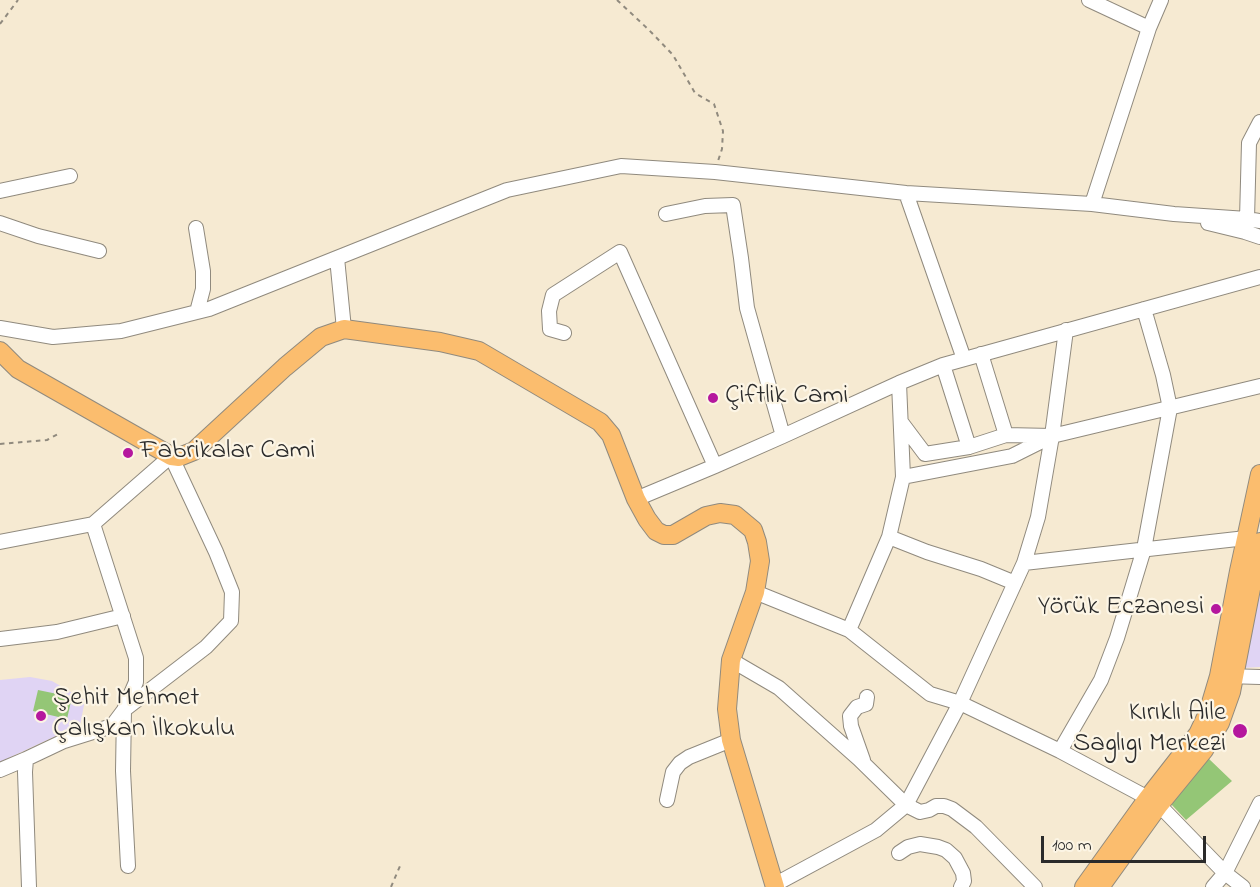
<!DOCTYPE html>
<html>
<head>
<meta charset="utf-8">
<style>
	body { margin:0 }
	#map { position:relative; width:1260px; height:887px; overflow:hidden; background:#f6ead2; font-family:"Indie Flower",sans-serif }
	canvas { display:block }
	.scale { position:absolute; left:1041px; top:836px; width:165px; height:27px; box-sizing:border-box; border:3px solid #2b2b2b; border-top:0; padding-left:8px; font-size:18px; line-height:21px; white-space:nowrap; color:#2b2b2b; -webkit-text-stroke:4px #fcf5e5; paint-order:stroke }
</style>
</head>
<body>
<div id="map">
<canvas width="1260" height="887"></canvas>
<div class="scale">100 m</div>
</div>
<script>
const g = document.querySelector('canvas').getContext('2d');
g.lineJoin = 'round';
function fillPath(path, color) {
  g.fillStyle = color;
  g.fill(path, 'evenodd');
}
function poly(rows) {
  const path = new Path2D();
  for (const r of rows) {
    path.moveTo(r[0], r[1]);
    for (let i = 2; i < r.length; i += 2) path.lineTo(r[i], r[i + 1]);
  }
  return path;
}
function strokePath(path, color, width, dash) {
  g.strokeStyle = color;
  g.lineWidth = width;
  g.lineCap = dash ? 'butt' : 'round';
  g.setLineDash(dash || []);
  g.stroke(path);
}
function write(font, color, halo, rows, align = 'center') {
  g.font = font + ' "Indie Flower",sans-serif';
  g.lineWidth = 4.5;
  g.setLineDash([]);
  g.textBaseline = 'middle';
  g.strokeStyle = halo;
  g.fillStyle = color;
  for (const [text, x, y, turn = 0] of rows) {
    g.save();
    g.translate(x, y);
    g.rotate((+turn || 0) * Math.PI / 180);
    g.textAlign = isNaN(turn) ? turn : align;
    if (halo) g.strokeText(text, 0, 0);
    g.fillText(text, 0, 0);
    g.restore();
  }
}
const built = poly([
	[1260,569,1260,667,1241,668],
	[30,677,52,681,85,700,79,731,58,735,0,762,0,680]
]);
const green = poly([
	[38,690,72,697,67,719,33,711],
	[1208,758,1232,781,1186,820,1171,804]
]);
const path = poly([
	[617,0,649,30,673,55,695,93,714,104,723,131,722,149,718,161],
	[0,24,18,0],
	[0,444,47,440,58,434],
	[391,887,400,866]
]);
const minor = poly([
	[1089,0,1149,28],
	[0,191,70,176],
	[906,193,964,359],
	[1092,204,1149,28,1161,0],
	[666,214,705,206,733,205,741,258,747,308,783,436],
	[1247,219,1249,143,1260,122],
	[0,223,38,236,99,251],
	[1208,223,1245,232,1260,237],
	[196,228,203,271,203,289,197,312],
	[337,258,344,329],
	[0,328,53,337,121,331,209,309,507,190,621,166,715,172,906,193,1092,204,1174,214,1247,219,1260,221],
	[564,333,550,329,549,311,553,295,620,252,715,466],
	[981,354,1006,435],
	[943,365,969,447],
	[901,422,925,454,969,447,1006,435,1052,436,1012,456,903,477],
	[1052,436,1260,386],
	[636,499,715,466,783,436,899,383,943,365,1260,277],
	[93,524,136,658,136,682,124,710,123,771,128,866],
	[889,537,927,552,981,569,1015,583],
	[0,542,93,524,171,456,216,552,232,592,231,621,206,647,124,710,112,726,64,741,26,759,25,772,29,887],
	[1024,563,1246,538],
	[755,592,849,630,930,694,960,703,1060,751,1148,798],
	[849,630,889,537,903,477,899,383],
	[0,639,57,632,123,616],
	[731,660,779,688,859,759,906,805,920,812,929,810,936,806,944,806,952,809,976,827,1035,887],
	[1226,676,1260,677],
	[1060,751,1101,680,1117,638,1144,549,1170,408,1163,375,1144,309],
	[863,760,851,726,850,716,857,707,866,704,867,697],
	[0,770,26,759],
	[667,800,673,772,680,763,689,757,731,740],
	[1159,805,1225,873,1243,887],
	[899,853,908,847,920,844,938,847,946,850,955,858,963,873,964,881,961,887],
	[774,885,876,830,906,805,960,703,1024,563,1038,517,1052,436,1066,330],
	[1213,887,1225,873,1260,803]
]);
const major = poly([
	[0,351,18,369,171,456,179,457,194,451,285,367,321,337,344,329,440,342,479,351,600,422,611,435,636,499,647,519,656,531,664,535,673,535,706,516,720,513,735,515,753,530,757,542,760,561,755,592,731,660,727,709,731,740,775,887],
	[1084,887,1148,798,1198,734,1208,713,1219,676,1239,571,1260,474],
	[1100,887,1159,805,1204,750,1220,723,1231,692,1260,542]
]);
const markers = [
	[713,398,6,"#b5179e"],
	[128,453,6,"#b5179e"],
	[1216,609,6,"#b5179e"],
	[41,716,6,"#b5179e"],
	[1240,731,8,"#b5179e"]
];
const poiNames = [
	["Çiftlik Cami",725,398],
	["Fabrikalar Cami",140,453],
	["Yörük Eczanesi",1204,609,"right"],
	["Şehit Mehmet",53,700],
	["Çalışkan İlkokulu",53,731],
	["Kırıklı Aile",1226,715,"right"],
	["Saglıgı Merkezi",1226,746,"right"]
];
fillPath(built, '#e0d4f4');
fillPath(green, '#94c676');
strokePath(minor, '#908a7e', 16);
strokePath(major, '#908a7e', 20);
strokePath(path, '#908a7e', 2, [4.5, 4.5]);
strokePath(minor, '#fff', 14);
strokePath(major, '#fbbd6e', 18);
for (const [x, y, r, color] of markers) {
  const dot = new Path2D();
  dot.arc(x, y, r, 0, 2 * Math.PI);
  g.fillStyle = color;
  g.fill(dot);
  strokePath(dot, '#fcf5e5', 2);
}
write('27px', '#2b2b2b', '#fcf5e5', poiNames, 'left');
</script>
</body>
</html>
